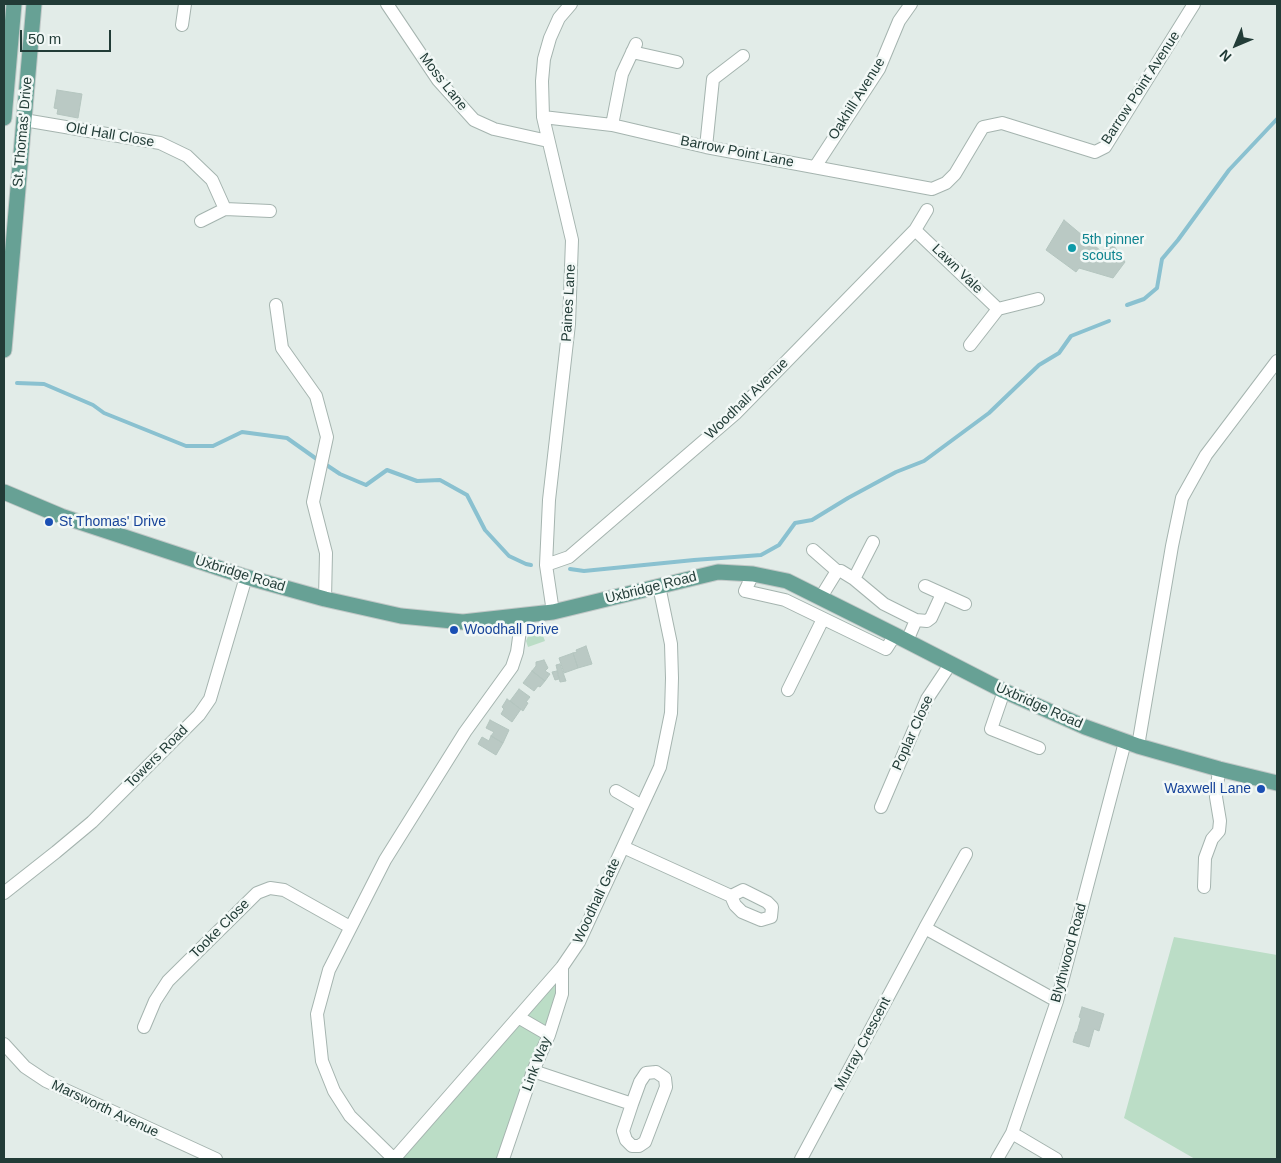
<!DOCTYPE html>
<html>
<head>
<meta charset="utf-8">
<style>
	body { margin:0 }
	#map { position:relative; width:1281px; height:1163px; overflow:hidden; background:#e2ece8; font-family:Arial,sans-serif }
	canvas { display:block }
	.frame { position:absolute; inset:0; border:5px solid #223c37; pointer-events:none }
	.north { position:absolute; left:1211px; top:20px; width:50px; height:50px; -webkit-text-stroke:4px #f2f8f6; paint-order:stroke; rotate:225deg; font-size:14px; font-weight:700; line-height:20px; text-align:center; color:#223c37 }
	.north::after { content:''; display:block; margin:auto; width:18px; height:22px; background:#223c37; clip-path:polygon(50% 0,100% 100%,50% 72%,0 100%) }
	.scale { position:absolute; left:20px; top:30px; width:91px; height:22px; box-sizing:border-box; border:2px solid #223c37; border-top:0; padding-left:6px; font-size:15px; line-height:18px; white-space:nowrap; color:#223c37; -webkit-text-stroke:4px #f2f8f6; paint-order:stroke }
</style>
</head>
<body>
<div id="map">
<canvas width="1281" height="1163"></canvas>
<div class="frame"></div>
<div class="north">N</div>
<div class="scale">50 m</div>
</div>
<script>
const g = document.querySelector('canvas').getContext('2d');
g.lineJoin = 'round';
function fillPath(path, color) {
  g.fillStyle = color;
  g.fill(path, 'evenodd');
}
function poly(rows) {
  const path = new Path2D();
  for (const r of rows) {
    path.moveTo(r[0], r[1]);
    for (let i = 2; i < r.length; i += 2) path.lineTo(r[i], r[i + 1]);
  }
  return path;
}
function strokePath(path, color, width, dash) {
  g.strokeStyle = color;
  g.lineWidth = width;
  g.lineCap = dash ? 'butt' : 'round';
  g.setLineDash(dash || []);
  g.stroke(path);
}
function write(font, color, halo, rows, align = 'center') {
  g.font = font + ' Arial,sans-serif';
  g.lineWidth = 5;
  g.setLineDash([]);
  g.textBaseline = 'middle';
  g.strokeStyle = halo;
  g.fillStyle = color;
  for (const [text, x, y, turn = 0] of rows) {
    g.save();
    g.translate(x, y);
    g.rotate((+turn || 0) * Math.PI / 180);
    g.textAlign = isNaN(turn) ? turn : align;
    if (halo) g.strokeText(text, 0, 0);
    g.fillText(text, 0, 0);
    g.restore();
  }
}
const green = poly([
	[540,628,545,641,528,647,526,641,529,634],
	[1174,937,1277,955,1277,1159,1195,1159,1124,1118],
	[562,967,562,994,503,1159,394,1159]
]);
const stream = poly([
	[1127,305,1144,299,1157,288,1162,259,1178,240,1229,170,1277,119],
	[17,383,44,384,93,405,104,413,186,446,213,446,242,432,287,438,318,460],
	[325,464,340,474,366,485,387,470,417,481,440,480,467,495,485,530,509,556,526,564,531,565],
	[570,569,584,571,694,560,761,555,779,545,795,523,812,520,848,498,896,472,924,461,989,413,1039,365,1059,353,1071,336,1109,321]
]);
const building = poly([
	[57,90,82,94,78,118,57,114,58,109,54,108,57,90],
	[1064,220,1101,251,1114,246,1125,262,1113,278,1079,268,1076,272,1046,250,1064,220],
	[586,646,592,664,578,668,573,653,577,652,576,650,586,646],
	[573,653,578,668,564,673,559,658,573,653],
	[544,660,548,668,545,671,550,674,545,681,532,671,536,666,536,662,544,660],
	[560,664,566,681,560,682,556,665,560,664],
	[532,671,545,681,540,687,538,686,534,691,523,683,532,671],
	[557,671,559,679,555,680,552,672,557,671],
	[519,689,530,697,526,702,528,703,523,711,510,701,519,689],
	[507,699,521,709,512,722,501,714,504,709,502,707,507,699],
	[490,720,509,730,503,743,491,736,494,732,486,728,490,720],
	[491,736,503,743,496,755,478,744,482,737,489,741,491,736],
	[1082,1007,1104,1014,1099,1031,1094,1029,1089,1047,1073,1042,1076,1032,1077,1032,1081,1018,1079,1017,1082,1007]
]);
const minor = poly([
	[387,4,438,80,474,120,494,129,548,141],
	[182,25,185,4],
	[632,52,677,62],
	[543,117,612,125,706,147,932,189,946,183,955,174,983,127,1002,123,1095,152,1105,147,1194,4],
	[24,120,160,143,187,156,212,180,225,209],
	[612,125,622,74,636,44],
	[706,147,713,79,743,56],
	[815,167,879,69,899,21,911,4],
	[201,221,225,209,270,211],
	[915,230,998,309,970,345],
	[276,305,282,348,316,396,327,437,313,502,326,553,325,599],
	[998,309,1038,299],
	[813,550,837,571],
	[546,565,569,557,735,414,915,230,927,210],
	[753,574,745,591,785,600,886,649,895,635],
	[854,579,873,542],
	[925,586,965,604],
	[821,597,837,571,841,571,854,579,884,604,916,620,907,641],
	[553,612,546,565,549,500,569,324,572,240,543,117,542,81,544,59,550,38,559,18,571,4],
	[916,620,927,621,931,618,942,594],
	[788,690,823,619],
	[1004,691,991,729,1039,748],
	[1138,746,1172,546,1182,498,1206,455,1277,361],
	[616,791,642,806],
	[881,807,927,699,951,663],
	[623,847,731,896,743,890,767,902,772,907,771,917,761,920,742,912,735,905,731,896],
	[1204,887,1205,858,1212,839,1219,831,1220,821,1216,797,1219,769],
	[4,893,56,852,92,822,199,715,210,699,246,577],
	[925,928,966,854],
	[518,1017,549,1035],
	[144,1027,155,1001,168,981,257,893,270,888,284,890,350,927],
	[4,1044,25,1067,46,1081,216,1159],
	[533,1071,632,1104],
	[656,1072,665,1078,666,1087,645,1142,639,1146,632,1146,626,1140,623,1131,632,1104,640,1082,646,1073,656,1072],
	[1012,1133,1056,1159],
	[394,1159,562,967,579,942,660,767,671,713,672,678,671,644,659,586],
	[394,1159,350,1116,334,1091,322,1061,317,1014,329,970,385,860,465,732,512,667,517,652,522,616],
	[503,1159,533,1071,549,1035,562,994,562,967],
	[801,1159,925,928,1057,1001],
	[997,1159,1012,1133,1057,1001,1125,742]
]);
const major = poly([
	[4,118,14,4],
	[4,350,34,4],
	[4,492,61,516,246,577,325,599,401,616,463,622,553,612,718,572,753,574,787,581,895,635,1004,691,1085,727,1138,746,1219,769,1277,783]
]);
const markers = [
	[1072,248,5,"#0f9aa8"],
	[49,522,5,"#1a4fb4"],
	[454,630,5,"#1a4fb4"],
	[1261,789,5,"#1a4fb4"]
];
const streetNames = [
	["Moss Lane",443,82,52],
	["Barrow Point Avenue",1141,88,-57],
	["Oakhill Avenue",857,99,-58],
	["St. Thomas' Drive",23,132,-85],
	["Old Hall Close",110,135,10],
	["Barrow Point Lane",737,152,11],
	["Lawn Vale",957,269,44],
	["Paines Lane",569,303,-87],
	["Woodhall Avenue",747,399,-44],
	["Uxbridge Road",240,574,17],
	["Uxbridge Road",651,588,-14],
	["Uxbridge Road",1039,706,24],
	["Poplar Close",913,733,-66],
	["Towers Road",157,757,-45],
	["Woodhall Gate",597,901,-65],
	["Tooke Close",220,929,-45],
	["Blythwood Road",1069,953,-75],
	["Murray Crescent",863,1044,-62],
	["Link Way",537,1064,-69],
	["Marsworth Avenue",105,1109,25]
];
const cultureNames = [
	["5th pinner",1082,240],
	["scouts",1082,256]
];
const transitNames = [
	["St Thomas' Drive",59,522],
	["Woodhall Drive",464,630],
	["Waxwell Lane",1251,789,"right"]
];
fillPath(green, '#bbddc6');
strokePath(stream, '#8ac1d0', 4);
fillPath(building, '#bac9c4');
strokePath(building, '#b4c5bf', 1);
strokePath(minor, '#a5b4af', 14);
strokePath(major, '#c1c8c7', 17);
strokePath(minor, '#fff', 12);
strokePath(major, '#67a195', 15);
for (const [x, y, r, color] of markers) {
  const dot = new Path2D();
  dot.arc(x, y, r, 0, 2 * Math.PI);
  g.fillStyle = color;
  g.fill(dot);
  strokePath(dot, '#f2f8f6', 2);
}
write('14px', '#223c37', '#f2f8f6', streetNames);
write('14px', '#0d838f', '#f2f8f6', cultureNames, 'left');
write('14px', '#164399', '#f2f8f6', transitNames, 'left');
</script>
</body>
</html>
